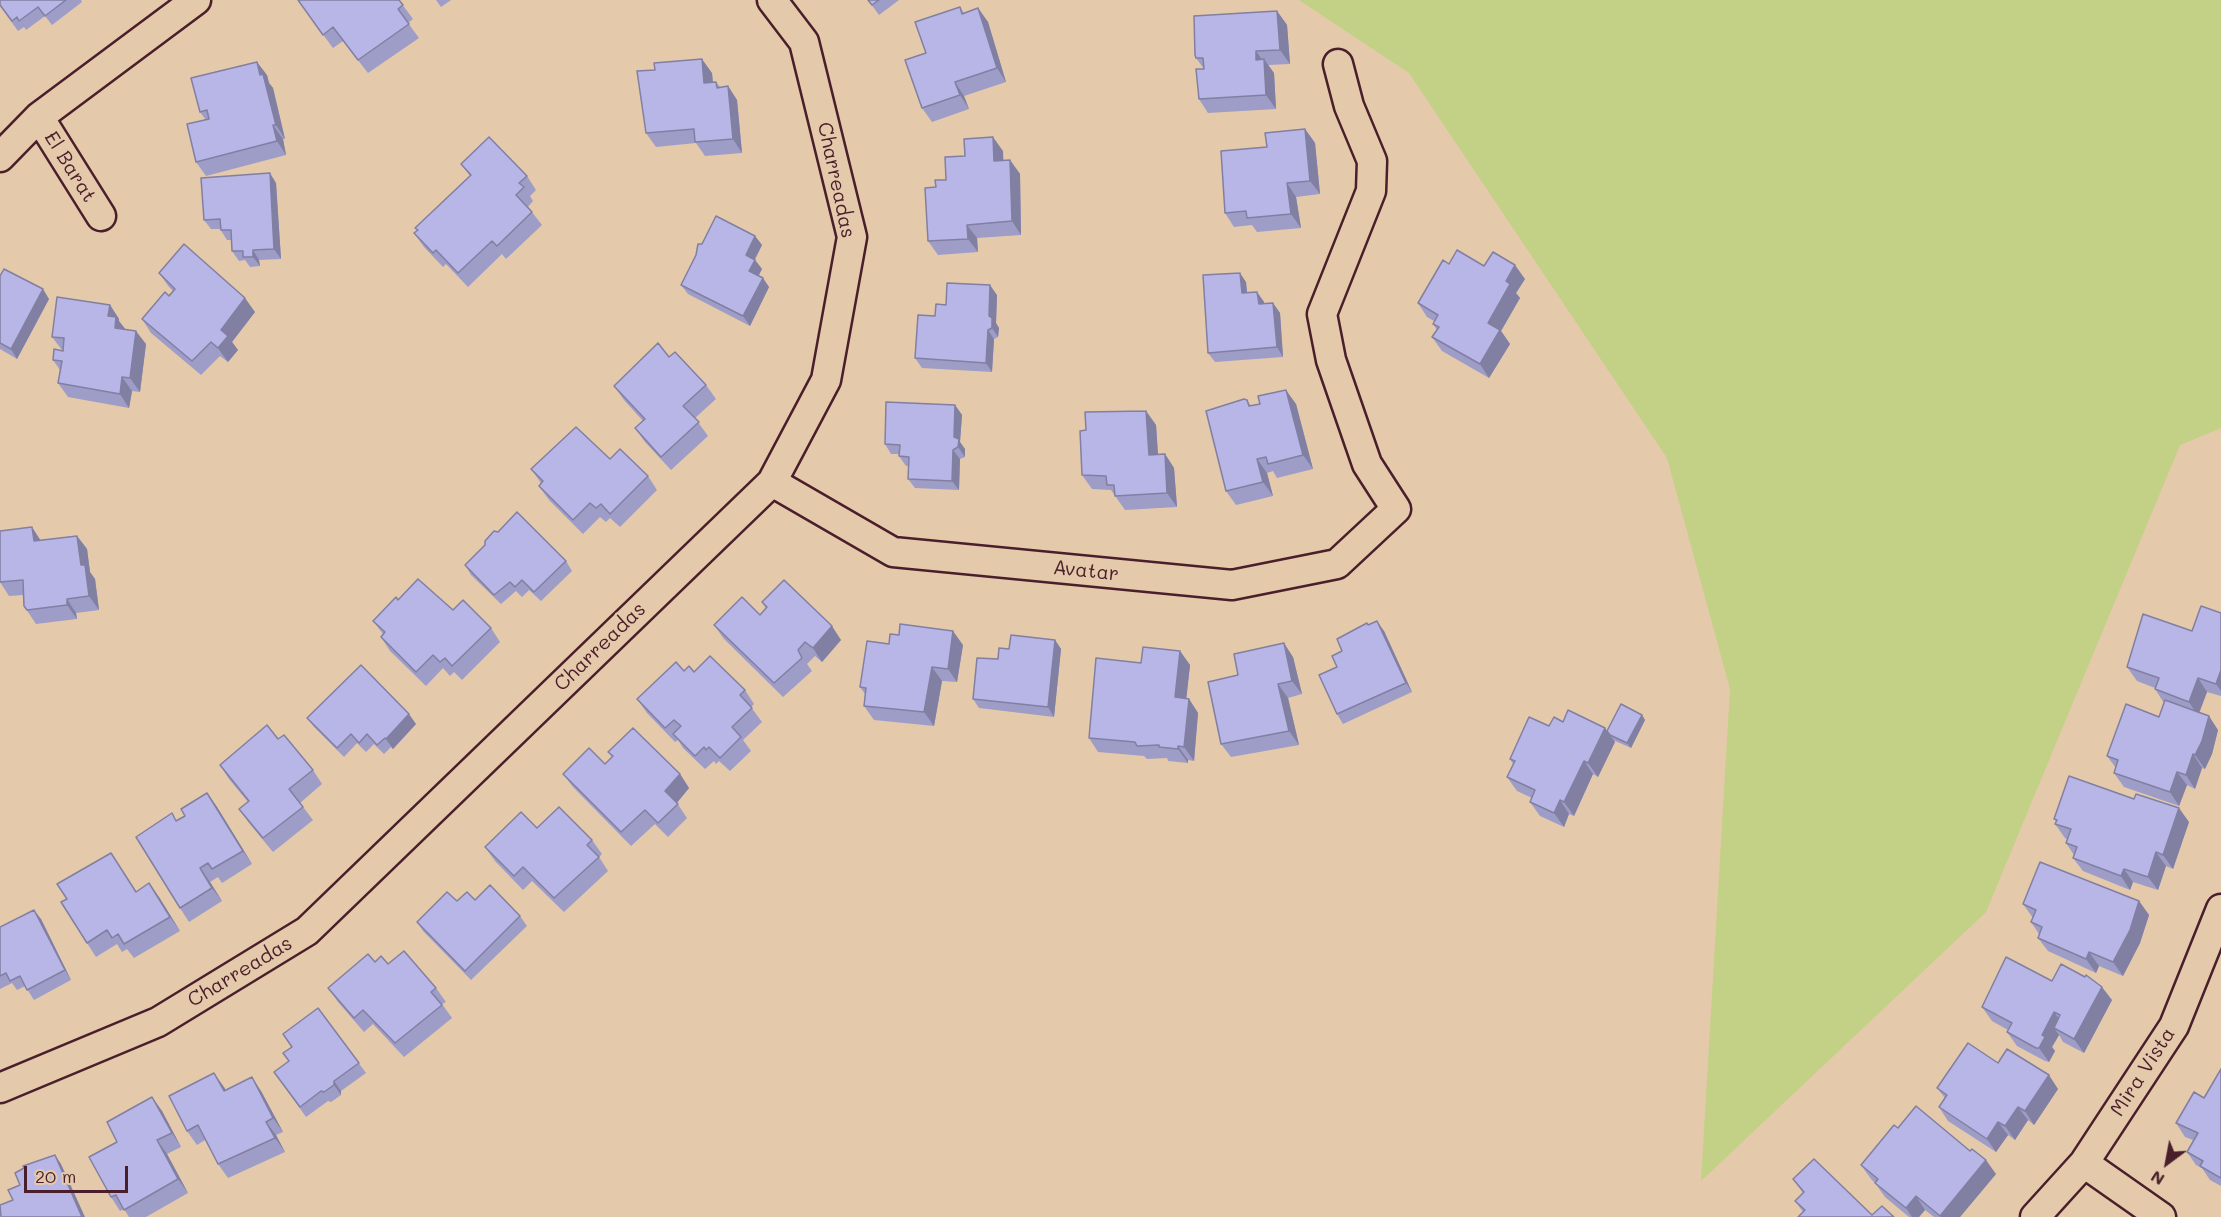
<!DOCTYPE html>
<html>
<head>
<meta charset="utf-8">
<style>
	body { margin:0 }
	#map { position:relative; width:2221px; height:1217px; overflow:hidden; background:#e4c9ab; font-family:Mali,sans-serif }
	canvas { display:block }
	.north { position:absolute; left:2137px; top:1133px; width:60px; height:60px; -webkit-text-stroke:4px #e4c9ab; paint-order:stroke; rotate:212deg; font-size:16px; font-weight:700; line-height:24px; text-align:center; color:#4a1f2b }
	.north::after { content:''; display:block; margin:auto; width:21px; height:27px; background:#4a1f2b; clip-path:polygon(50% 0,100% 100%,50% 72%,0 100%) }
	.scale { position:absolute; left:24px; top:1166px; width:104px; height:27px; box-sizing:border-box; border:3px solid #4a1f2b; border-top:0; padding-left:8px; font-size:18px; line-height:21px; white-space:nowrap; color:#4a1f2b; -webkit-text-stroke:4px #e4c9ab; paint-order:stroke }
</style>
</head>
<body>
<div id="map">
<canvas width="2221" height="1217"></canvas>
<div class="north">N</div>
<div class="scale">20 m</div>
</div>
<script>
const g = document.querySelector('canvas').getContext('2d');
g.lineJoin = 'round';
function fillPath(path, color) {
  g.fillStyle = color;
  g.fill(path, 'evenodd');
}
function poly(rows) {
  const path = new Path2D();
  for (const r of rows) {
    path.moveTo(r[0], r[1]);
    for (let i = 2; i < r.length; i += 2) path.lineTo(r[i], r[i + 1]);
  }
  return path;
}
function strokePath(path, color, width, dash) {
  g.strokeStyle = color;
  g.lineWidth = width;
  g.lineCap = dash ? 'butt' : 'round';
  g.setLineDash(dash || []);
  g.stroke(path);
}
function write(font, color, halo, rows, align = 'center') {
  g.font = font + ' Mali,sans-serif';
  g.lineWidth = 4.5;
  g.setLineDash([]);
  g.textBaseline = 'middle';
  g.strokeStyle = halo;
  g.fillStyle = color;
  for (const [text, x, y, turn = 0] of rows) {
    g.save();
    g.translate(x, y);
    g.rotate((+turn || 0) * Math.PI / 180);
    g.textAlign = isNaN(turn) ? turn : align;
    if (halo) g.strokeText(text, 0, 0);
    g.fillText(text, 0, 0);
    g.restore();
  }
}
const green = poly([
	[1299,0,2221,0,2221,428,2180,445,1986,912,1701,1181,1730,689,1667,458,1409,73]
]);
const minor = poly([
	[39,117,101,216],
	[0,157,39,117,196,0],
	[772,482,893,552,1232,585,1337,564,1396,509,1367,464,1331,360,1322,314,1371,191,1372,161,1349,106,1338,64],
	[0,1088,158,1022,307,931,772,482,826,380,852,237,804,42,772,0],
	[2084,1163,2161,1217],
	[2035,1217,2084,1163,2174,1026,2221,909]
]);
const wall = poly([
	[0,0,81,0,82,2,52,25,45,16,26,30,24,27,18,31,0,6],
	[399,0,413,19,408,23,419,38,368,73,343,41,333,48,307,13],
	[436,0,451,0,441,7],
	[868,0,899,0,879,15],
	[960,7,964,13,978,8,988,22,1006,82,964,96,969,109,932,122,922,108,926,53],
	[1277,11,1287,25,1290,64,1268,65,1274,73,1276,109,1208,113,1199,99,1204,69,1196,58],
	[712,73,713,82,716,82,720,87,728,86,737,100,742,153,705,156,696,143,656,147,646,133],
	[267,75,269,83,273,88,285,139,283,139,286,155,206,176,196,162,206,120,200,112],
	[1305,129,1315,143,1320,194,1296,197,1301,228,1257,232,1252,225,1234,227,1225,213,1267,147],
	[1003,151,1003,160,1010,160,1020,174,1021,235,977,238,978,252,938,255,928,241,946,180,965,156],
	[461,164,527,176,536,190,530,196,533,201,528,207,542,225,506,259,502,254,468,287,446,264,443,267,424,247,414,233,417,230,415,228,470,176],
	[276,183,281,259,259,260,260,266,250,267,245,260,239,261,232,251,232,240,227,240,220,229,211,229,204,220],
	[755,236,762,245,755,260,762,269,759,275,769,287,750,326,688,294,681,285],
	[1449,264,1525,279,1516,293,1520,298,1501,331,1510,344,1489,378,1442,351,1432,337,1437,330,1433,324,1434,321,1427,317,1418,303],
	[159,273,255,312,232,342,238,350,228,362,220,356,201,375,151,333,142,319,173,291,169,287],
	[0,276,49,299,17,359,0,349],
	[1246,282,1247,293,1257,292,1264,302,1264,304,1273,303,1280,313,1283,357,1215,362,1208,353],
	[997,295,996,323,999,328,998,337,994,339,992,372,922,368,915,358,935,316,946,305],
	[110,305,119,319,119,321,125,329,146,344,140,392,132,391,129,408,68,397,58,383,60,370,53,360,62,350,52,337],
	[669,357,706,385,716,399,695,418,708,436,671,470,645,442,635,428,643,421,624,400,614,386],
	[1247,400,1251,406,1296,404,1313,469,1277,478,1273,471,1267,473,1273,496,1236,505,1226,491],
	[955,405,962,415,960,442,965,449,965,457,960,459,959,490,915,488,908,479,909,466,906,466,899,456,899,454,891,454,885,444],
	[1146,411,1156,425,1158,454,1165,454,1174,468,1177,507,1125,510,1111,490,1092,489,1082,475,1086,430],
	[610,459,648,476,657,490,620,527,610,518,606,522,600,517,583,534,549,500,539,486,541,483,531,469],
	[77,536,87,549,90,572,95,579,99,610,76,613,77,619,36,624,24,606,23,595,9,596,0,582,41,540],
	[566,561,572,571,541,601,529,590,522,597,516,591,501,604,471,575,465,565],
	[398,600,453,610,491,628,500,642,462,680,454,672,450,676,443,668,426,686,390,651,381,637,383,634,373,621],
	[762,602,841,640,822,662,815,656,807,664,812,671,783,697,724,639,714,625,760,615,766,609],
	[2221,613,2221,696,2207,692,2199,713,2218,730,2212,754,2205,769,2202,768,2195,789,2187,785,2179,806,2124,787,2114,773,2116,768,2107,756,2159,717,2164,703,2155,689,2155,688,2137,681,2127,667,2192,631],
	[1368,625,1384,631,1412,692,1343,724,1337,714,1337,667,1342,651],
	[1055,640,1061,649,1054,717,979,708,973,699,998,659],
	[889,644,963,645,957,682,942,681,934,726,874,720,864,706,865,694,860,687],
	[1180,651,1190,665,1186,699,1189,699,1198,713,1194,761,1188,760,1188,763,1168,761,1167,758,1147,759,1144,756,1098,752,1089,738,1141,663],
	[1293,657,1302,694,1288,698,1299,745,1231,757,1221,744,1238,675],
	[684,671,694,672,745,690,754,704,751,707,762,722,743,740,751,751,730,771,719,761,716,764,714,761,705,769,683,748,678,740,675,742,647,713,637,699],
	[1642,715,1645,720,1631,748,1613,740,1615,742,1598,777,1593,774,1574,816,1569,814,1564,827,1540,816,1530,802,1532,798,1517,791,1507,777,1513,764,1510,759,1549,726,1563,722,1605,728,1607,731],
	[307,718,416,724,393,749,391,747,384,754,374,744,366,752,357,743,344,757,314,727],
	[278,739,313,770,322,784,300,803,313,820,273,852,249,823,239,809,248,802,229,779,220,765],
	[608,752,680,774,689,788,677,803,687,818,668,837,655,824,631,846,573,787,563,774,605,764,612,757],
	[207,793,217,807,252,864,222,883,218,877,210,882,222,901,189,922,180,908,177,820,185,816],
	[2054,819,2189,822,2173,869,2166,866,2158,890,2133,882,2130,890,2083,871,2073,858,2074,855,2066,843,2067,839,2065,838,2055,824,2056,821],
	[537,828,592,840,602,854,599,857,608,871,564,912,532,881,523,890,495,861,485,847],
	[136,891,159,897,180,931,134,958,127,949,122,952,117,944,96,957,87,943],
	[475,900,520,916,527,926,471,980,423,931,417,922,457,901],
	[2139,901,2149,915,2140,943,2123,976,2099,966,2096,973,2048,951,2038,938,2039,934,2031,922,2033,918,2023,904],
	[41,919,71,980,34,1000,25,986,17,990,12,983,0,989,0,927],
	[375,962,388,964,436,988,446,1002,442,1004,452,1018,404,1057,373,1024,364,1032,338,1002,328,988],
	[2052,981,2112,1000,2084,1053,2063,1042,2059,1035,2052,1047,2055,1051,2049,1062,2045,1061,2017,1046,2007,1032,2008,1030,1992,1021,1982,1007],
	[318,1008,366,1073,341,1091,341,1095,331,1102,328,1101,306,1117,274,1072,289,1062,283,1053,291,1047],
	[1998,1063,2058,1089,2034,1125,2028,1120,2015,1140,2008,1135,1996,1152,1948,1121,1939,1107,1945,1098,1937,1088],
	[2221,1069,2221,1186,2210,1180,2202,1168,2196,1165,2187,1152,2193,1140,2185,1137,2176,1123,2204,1098],
	[224,1087,226,1090,261,1091,283,1132,276,1135,285,1152,228,1178,218,1164,205,1140,197,1145,187,1131],
	[152,1097,162,1111,181,1147,167,1154,188,1193,146,1217,129,1217,124,1209,120,1211,111,1197,117,1142],
	[1898,1128,1970,1151,1996,1174,1960,1217,1934,1217,1925,1210,1919,1217,1909,1217,1885,1197,1875,1183,1871,1179,1861,1165],
	[1793,1179,1872,1215,1803,1212,1795,1201,1803,1193]
]);
const shadedWall = poly([
	[978,8,988,22,1006,82,997,68],
	[1277,11,1287,25,1290,64,1280,50],
	[1256,51,1265,64,1264,59,1274,73,1276,109,1266,95,1256,60],
	[702,59,712,73,714,96,704,83],
	[257,62,267,75,269,83,273,88,285,139,276,125,260,75],
	[955,82,964,96,969,109,960,95],
	[728,86,737,100,742,153,733,139],
	[273,125,283,139,286,155,277,141],
	[1305,129,1315,143,1320,194,1310,181],
	[993,137,1003,151,1004,175,994,161],
	[1010,160,1020,174,1021,235,1012,221],
	[270,173,276,183,281,259,274,249],
	[1287,183,1296,197,1301,228,1291,214],
	[967,225,977,238,978,252,968,239],
	[755,236,762,245,752,264,746,255],
	[253,250,259,260,260,266,253,257],
	[755,260,762,269,756,280,749,271],
	[1515,265,1525,279,1516,293,1520,298,1501,331,1510,344,1489,378,1480,364,1488,323,1506,281],
	[1240,273,1246,282,1248,302,1242,293],
	[763,278,769,287,750,326,743,316],
	[990,285,997,295,996,323,999,328,998,337,992,328,989,316],
	[43,289,49,299,17,359,11,349],
	[1257,292,1264,302,1265,314,1259,304],
	[245,298,255,312,232,342,238,350,228,362,218,348,221,330],
	[1273,303,1280,313,1283,357,1277,347],
	[110,305,119,319,119,321,126,330,115,328,108,316],
	[988,330,994,339,992,372,986,363],
	[136,331,146,344,140,392,130,378],
	[122,377,132,391,129,408,120,394],
	[1286,390,1296,404,1313,469,1303,455],
	[955,405,962,415,960,442,965,449,965,457,958,447,954,437],
	[1146,411,1156,425,1159,469,1149,455],
	[953,450,960,459,959,490,952,481],
	[1165,454,1174,468,1177,507,1167,493],
	[1257,459,1267,473,1273,496,1263,482],
	[32,527,41,541,34,541],
	[77,536,87,549,90,572,95,579,99,610,89,596,81,565],
	[67,599,76,613,77,619,67,605],
	[1377,621,1384,631,1412,692,1406,683],
	[832,626,841,640,822,662,813,648],
	[953,631,963,645,957,682,948,669],
	[1055,640,1061,649,1054,717,1048,707],
	[1284,643,1293,657,1302,694,1292,681],
	[1180,651,1190,665,1185,711,1175,697],
	[932,667,942,681,934,726,924,712],
	[2221,670,2221,691,2216,684],
	[2198,678,2207,692,2198,716,2189,702],
	[1278,684,1288,698,1299,745,1289,731],
	[1189,699,1198,713,1194,761,1184,747],
	[409,714,416,724,393,749,386,739],
	[1642,715,1645,720,1631,748,1627,743],
	[2209,716,2218,730,2212,754,2205,769,2195,755],
	[1605,728,1615,742,1598,777,1588,763],
	[1178,746,1188,760,1188,763,1178,749],
	[2193,754,2202,768,2195,789,2186,775],
	[1584,761,1593,774,1574,816,1564,802],
	[2177,772,2187,785,2179,806,2170,792],
	[680,774,689,788,675,805,665,791],
	[207,793,217,807,252,864,243,851],
	[1560,800,1569,814,1564,827,1554,813],
	[2179,808,2189,822,2173,869,2163,855],
	[2156,852,2166,866,2158,890,2148,877],
	[200,868,210,882,222,901,212,888],
	[2124,869,2133,882,2130,890,2121,876],
	[149,883,159,897,180,931,170,917],
	[2139,901,2149,915,2140,943,2123,976,2113,962],
	[34,910,41,919,71,980,65,970],
	[2089,952,2099,966,2096,973,2086,959],
	[2102,987,2112,1000,2084,1053,2074,1039],
	[2054,1012,2064,1026,2054,1028,2059,1035,2052,1047,2055,1051,2049,1062,2039,1048,2042,1035],
	[214,1073,224,1087,233,1105,224,1091],
	[2049,1075,2058,1089,2034,1125,2025,1111],
	[252,1077,261,1091,283,1132,273,1118],
	[334,1081,341,1091,341,1095,334,1085],
	[152,1097,162,1111,181,1147,172,1133],
	[2018,1107,2028,1120,2015,1140,2005,1126],
	[266,1122,276,1135,285,1152,275,1138],
	[1998,1122,2008,1135,1996,1152,1987,1139],
	[157,1140,167,1154,188,1193,178,1179],
	[55,1155,61,1164,85,1217,82,1217],
	[1986,1160,1996,1174,1960,1217,1941,1217,1940,1216],
	[1916,1196,1925,1210,1919,1217,1912,1217,1906,1208]
]);
const building = poly([
	[0,0,66,0,45,16,38,7,19,21,17,17,12,21,0,5,0,0],
	[298,0,399,0,403,5,398,9,409,24,358,60,333,27,323,35,298,0],
	[868,0,879,0,872,5,868,0],
	[960,7,962,14,978,8,997,68,955,82,960,95,922,108,905,60,926,53,915,22,960,7],
	[1277,11,1280,50,1256,51,1256,60,1264,59,1266,95,1199,99,1196,69,1204,69,1203,58,1196,58,1195,55,1194,16,1277,11],
	[702,59,704,83,716,82,717,88,728,86,733,139,695,142,694,129,646,133,637,71,655,70,654,63,702,59],
	[257,62,260,75,263,74,276,125,273,125,277,141,196,162,187,124,209,119,207,110,200,112,191,78,257,62],
	[1305,129,1310,181,1287,183,1291,214,1247,218,1246,211,1225,213,1221,151,1267,147,1265,133,1305,129],
	[489,137,527,176,519,183,524,187,516,195,532,212,497,246,492,241,458,273,436,250,433,253,414,233,418,230,415,228,471,175,461,164,489,137],
	[993,137,994,161,1010,160,1012,221,967,225,968,239,928,241,925,188,936,187,935,180,946,180,945,157,965,156,964,139,993,137],
	[270,173,274,249,253,250,253,257,243,257,243,251,232,251,231,230,221,230,220,219,204,220,201,178,270,173],
	[716,216,755,236,746,255,755,260,749,271,763,278,743,316,681,285,696,255,698,244,702,244,716,216],
	[184,244,245,298,221,330,228,336,218,348,211,342,192,361,142,319,165,292,169,296,175,289,159,273,184,244],
	[1457,250,1484,266,1493,252,1515,265,1506,281,1510,284,1488,323,1500,330,1480,364,1432,337,1439,327,1433,324,1438,315,1418,303,1443,260,1449,264,1457,250],
	[4,269,43,289,11,349,0,343,0,276,4,269],
	[1240,273,1242,293,1257,292,1259,304,1273,303,1277,347,1208,353,1203,275,1240,273],
	[947,283,990,285,989,316,992,318,992,328,988,330,986,363,915,358,918,315,935,316,936,304,946,305,947,283],
	[57,297,110,305,108,316,116,317,115,328,136,331,130,378,122,377,120,394,58,383,62,361,53,360,54,349,63,351,64,338,52,337,57,297],
	[658,343,669,357,675,352,706,385,683,406,699,422,661,457,635,428,645,419,614,386,658,343],
	[1286,390,1303,455,1268,464,1266,457,1257,459,1263,482,1226,491,1206,411,1244,399,1247,400,1249,406,1260,404,1258,396,1286,390],
	[886,402,955,405,954,437,959,439,958,447,953,450,952,481,908,479,909,457,899,456,900,445,885,444,886,402],
	[1146,411,1149,455,1165,454,1167,493,1115,496,1114,485,1107,485,1106,476,1082,475,1080,431,1086,430,1085,412,1146,411],
	[576,427,610,459,620,449,648,476,610,514,601,504,596,508,590,503,573,520,539,486,543,481,531,469,576,427],
	[517,512,566,561,534,592,522,580,515,587,510,582,494,595,465,565,485,545,485,541,494,531,498,532,517,512],
	[32,527,34,541,77,536,81,565,85,565,89,596,67,599,67,605,27,610,24,606,23,580,0,582,0,531,32,527],
	[418,579,453,610,463,600,491,628,452,666,445,658,440,662,433,655,416,672,381,637,385,632,373,621,396,597,398,600,418,579],
	[784,580,832,626,813,648,805,642,798,650,802,658,774,683,714,625,742,597,760,615,767,607,762,602,784,580],
	[2201,606,2221,613,2221,670,2216,684,2198,678,2189,702,2155,689,2159,678,2127,667,2143,614,2192,631,2201,606],
	[1377,621,1406,683,1337,714,1319,675,1337,667,1332,656,1342,651,1337,639,1367,623,1368,625,1377,621],
	[900,624,953,631,948,669,932,667,924,712,864,706,866,688,860,687,867,641,889,644,890,634,899,635,900,624],
	[1011,635,1055,640,1048,707,973,699,977,658,998,659,999,648,1009,649,1011,635],
	[1284,643,1292,681,1278,684,1289,731,1221,744,1208,682,1238,675,1234,654,1284,643],
	[1143,647,1180,651,1175,697,1189,699,1184,747,1178,746,1178,749,1159,747,1159,745,1137,746,1135,742,1089,738,1096,658,1141,663,1143,647],
	[710,656,745,690,740,695,752,708,732,727,741,737,720,758,709,747,706,750,704,747,695,756,673,734,681,726,674,720,665,728,637,699,676,662,684,671,689,666,694,672,710,656],
	[361,665,409,714,386,739,385,738,377,745,367,734,359,743,351,734,337,748,307,718,361,665],
	[2165,700,2209,716,2202,741,2195,755,2193,754,2186,775,2177,772,2170,792,2114,773,2118,760,2107,756,2126,704,2159,717,2165,700],
	[1621,704,1642,715,1627,743,1610,735,1607,731,1621,704],
	[1568,710,1605,728,1588,763,1584,761,1564,802,1560,800,1554,813,1530,802,1535,790,1507,777,1515,761,1510,759,1529,717,1549,726,1554,717,1563,722,1568,710],
	[267,725,278,739,284,735,313,770,289,789,303,807,263,838,239,809,249,801,220,765,267,725],
	[633,728,680,774,665,791,678,804,658,823,645,810,621,832,563,774,589,748,605,764,613,756,608,752,633,728],
	[2069,776,2134,799,2136,794,2179,808,2163,855,2156,852,2148,877,2124,869,2121,876,2073,858,2077,847,2066,843,2071,829,2055,824,2057,820,2054,819,2069,776],
	[207,793,243,851,212,869,208,863,200,868,212,888,180,908,136,837,172,813,176,821,185,816,181,809,207,793],
	[559,807,592,840,587,845,599,857,554,898,523,867,514,876,485,847,521,812,537,828,559,807],
	[111,853,136,892,149,883,170,917,124,944,118,934,112,938,107,930,87,943,61,902,67,899,57,884,111,853],
	[2040,862,2139,901,2130,930,2113,962,2089,952,2086,959,2038,938,2042,927,2031,922,2036,910,2023,904,2040,862],
	[490,885,520,916,465,971,417,922,447,892,457,901,467,892,475,900,490,885],
	[34,910,65,970,27,990,20,976,10,981,6,973,0,976,0,927,34,910],
	[404,951,436,988,431,992,442,1005,395,1043,363,1010,354,1018,328,988,368,954,375,962,381,956,388,964,404,951],
	[2006,957,2052,981,2061,964,2085,977,2086,975,2102,987,2074,1039,2054,1028,2060,1015,2054,1012,2042,1035,2045,1037,2039,1048,2036,1048,2007,1032,2012,1023,1982,1007,2006,957],
	[318,1008,359,1063,334,1081,334,1085,324,1092,321,1091,300,1107,274,1072,289,1061,283,1053,292,1047,283,1034,318,1008],
	[1968,1043,1998,1063,2007,1049,2049,1075,2025,1111,2018,1107,2005,1126,1998,1122,1987,1139,1939,1107,1947,1095,1937,1088,1968,1043],
	[2221,1069,2221,1178,2200,1166,2203,1161,2187,1152,2198,1133,2176,1123,2194,1092,2204,1098,2221,1069],
	[214,1073,224,1091,252,1077,273,1118,266,1122,275,1138,218,1164,198,1125,187,1131,169,1096,214,1073],
	[152,1097,172,1133,157,1140,178,1179,124,1210,116,1195,111,1197,89,1157,117,1142,107,1122,152,1097],
	[1916,1106,1970,1151,1972,1149,1986,1160,1940,1216,1916,1196,1906,1208,1875,1183,1878,1179,1861,1165,1894,1125,1898,1128,1916,1106],
	[55,1155,82,1217,1,1217,0,1205,13,1200,8,1190,20,1185,15,1173,24,1168,23,1166,55,1155],
	[1814,1159,1872,1215,1882,1206,1894,1217,1798,1217,1805,1210,1795,1201,1804,1192,1793,1179,1814,1159]
]);
const streetNames = [
	["El Barat",70,167,58],
	["Charreadas",836,180,78],
	["Avatar",1086,571,6],
	["Charreadas",600,647,-44],
	["Charreadas",240,972,-31],
	["Mira Vista",2143,1072,-57]
];
fillPath(green, '#c2d185');
strokePath(minor, '#4a1f2b', 33);
strokePath(minor, '#e4c9ab', 28);
fillPath(wall, '#9e9dc7');
fillPath(shadedWall, '#817fa2');
fillPath(building, '#b8b6e7');
strokePath(building, '#817fa2', 1.5);
write('20px', '#4a1f2b', '#e4c9ab', streetNames);
</script>
</body>
</html>
